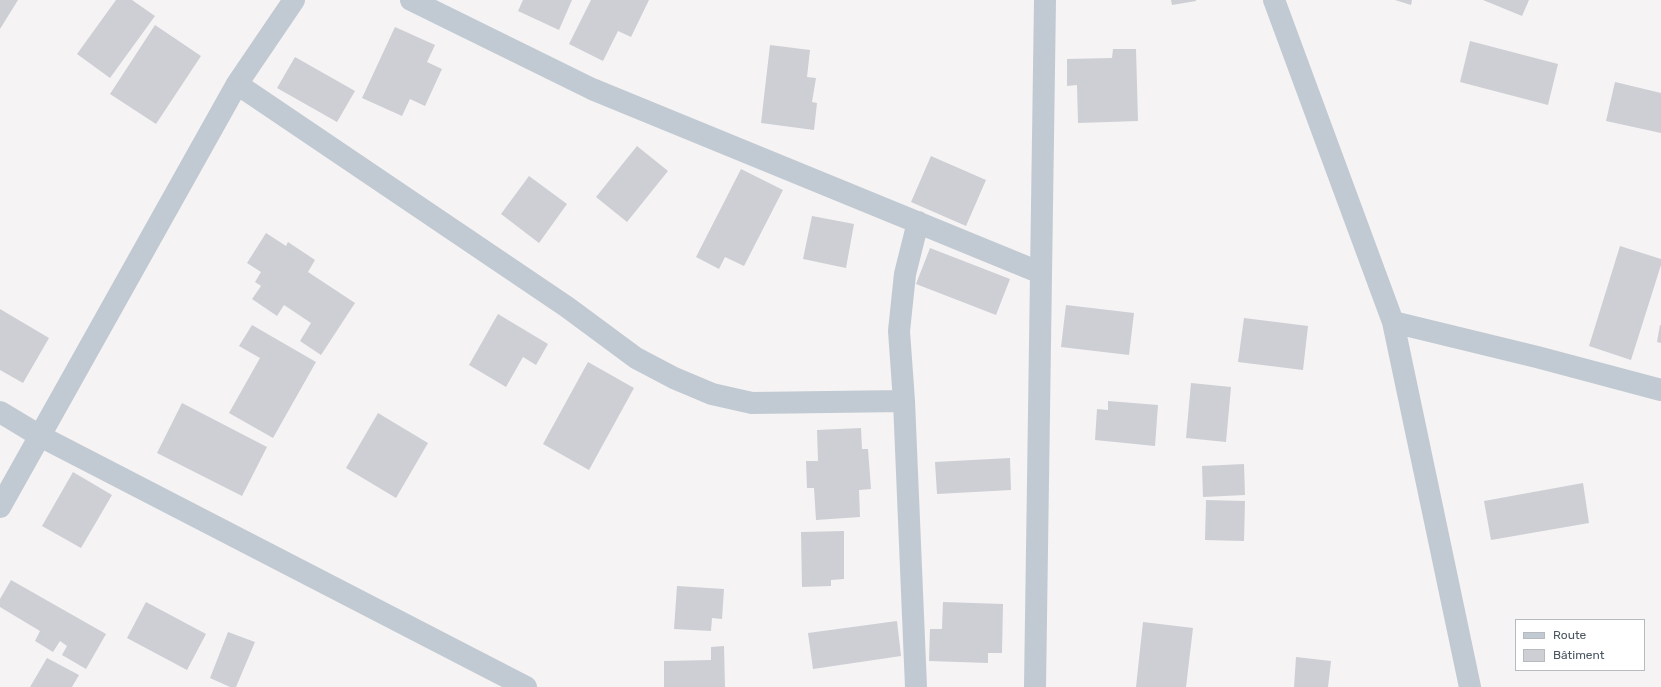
<!DOCTYPE html>
<html>
<head>
<meta charset="utf-8">
<style>
	body { margin:0 }
	#map { position:relative; width:1661px; height:687px; overflow:hidden; background:#f5f3f3; font-family:Rubik,sans-serif }
	canvas { display:block }
	.legend { position:absolute; left:1515px; top:619px; width:130px; height:52px; box-sizing:border-box; background:#fff; border:1px solid #b7bbc0; margin:0; padding:5px 7px; list-style:none; font-size:12px; color:#4a5661 }
	.legend li { display:flex; align-items:center; gap:8px; height:20px }
	.legend b { width:20px; border:1px solid #b7bbc0 }
</style>
</head>
<body>
<div id="map">
<canvas width="1661" height="687"></canvas>
<ul class="legend">
<li><b style="height:5px;background:#c1cad2"></b>Route</li>
<li><b style="height:11px;background:#cdcfd5"></b>Bâtiment</li>
</ul>
</div>
<script>
const g = document.querySelector('canvas').getContext('2d');
g.lineJoin = 'round';
function fillPath(path, color) {
  g.fillStyle = color;
  g.fill(path, 'evenodd');
}
function poly(rows) {
  const path = new Path2D();
  for (const r of rows) {
    path.moveTo(r[0], r[1]);
    for (let i = 2; i < r.length; i += 2) path.lineTo(r[i], r[i + 1]);
  }
  return path;
}
function strokePath(path, color, width, dash) {
  g.strokeStyle = color;
  g.lineWidth = width;
  g.lineCap = dash ? 'butt' : 'round';
  g.setLineDash(dash || []);
  g.stroke(path);
}
const building = poly([
	[0,0,18,0,0,29],
	[116,0,132,0,155,16,110,78,77,54],
	[523,0,572,0,559,30,518,11],
	[591,0,649,0,631,37,618,31,603,61,569,44],
	[1171,0,1196,0,1196,1,1172,5],
	[1395,0,1412,0,1411,5],
	[1483,0,1529,0,1522,16],
	[155,25,201,56,156,124,110,94],
	[395,27,435,45,427,62,442,69,425,106,410,99,402,116,362,98],
	[1470,41,1558,64,1548,105,1460,82],
	[770,45,810,50,807,77,816,78,812,102,817,103,814,130,761,123],
	[1113,49,1136,49,1138,121,1078,123,1077,85,1067,86,1067,59,1112,58],
	[295,57,355,91,337,122,277,88],
	[1615,82,1661,93,1661,133,1606,121],
	[637,146,668,171,627,222,596,197],
	[931,156,986,180,966,226,911,202],
	[741,169,783,190,744,266,725,257,719,269,696,257],
	[529,176,567,204,539,243,501,214],
	[812,216,854,224,846,268,803,259],
	[266,233,286,246,288,242,315,260,308,272,355,303,321,355,300,341,311,323,284,305,277,316,252,299,261,286,255,282,261,272,247,263],
	[1620,246,1661,259,1661,265,1631,360,1589,346],
	[930,248,1010,279,996,315,916,284],
	[1066,305,1134,313,1129,355,1061,347],
	[0,309,49,338,23,383,0,370],
	[498,314,548,344,536,365,523,357,506,387,469,365],
	[1244,318,1308,326,1303,370,1238,362],
	[252,325,316,362,273,438,229,413,260,358,239,346],
	[1660,325,1661,325,1661,343,1657,342],
	[588,362,634,388,589,470,543,444],
	[1191,383,1231,387,1226,442,1186,438],
	[1108,401,1158,405,1155,446,1095,440,1097,409,1108,410],
	[182,403,267,447,242,496,157,453],
	[378,413,428,443,396,498,346,468],
	[861,428,862,449,868,449,871,489,859,490,860,517,816,520,814,488,807,488,806,461,818,461,817,430],
	[1010,458,1011,490,937,494,935,462],
	[1244,464,1245,495,1203,497,1202,466],
	[73,472,112,495,81,548,42,526],
	[1583,483,1589,523,1491,540,1484,501],
	[1206,500,1245,501,1244,541,1205,540],
	[844,531,844,579,831,580,831,586,802,587,801,532],
	[11,580,106,634,86,669,62,655,67,646,60,641,53,652,35,641,40,631,0,607,0,599],
	[677,586,724,589,722,619,712,618,711,631,674,629],
	[146,602,206,634,187,670,127,638],
	[943,602,1003,604,1002,653,988,653,988,663,929,661,930,629,942,629],
	[897,621,901,656,813,669,808,633],
	[1143,622,1193,628,1186,687,1136,687],
	[228,632,255,642,236,687,230,687,210,678],
	[724,646,725,687,664,687,664,661,711,660,711,647],
	[1296,657,1331,661,1328,687,1294,687],
	[47,658,79,675,72,687,30,687]
]);
const minor = poly([
	[411,0,592,89,1041,273],
	[1274,0,1393,322,1470,687],
	[237,84,567,307,636,358,674,378,712,394,752,403,904,401],
	[1393,322,1537,357,1661,390],
	[0,412,40,436,526,687],
	[0,507,237,84,294,0],
	[916,687,904,401,899,331,905,274,918,222],
	[1035,687,1045,0]
]);
fillPath(building, '#cdcfd5');
strokePath(minor, '#c1cad2', 22);
</script>
</body>
</html>
